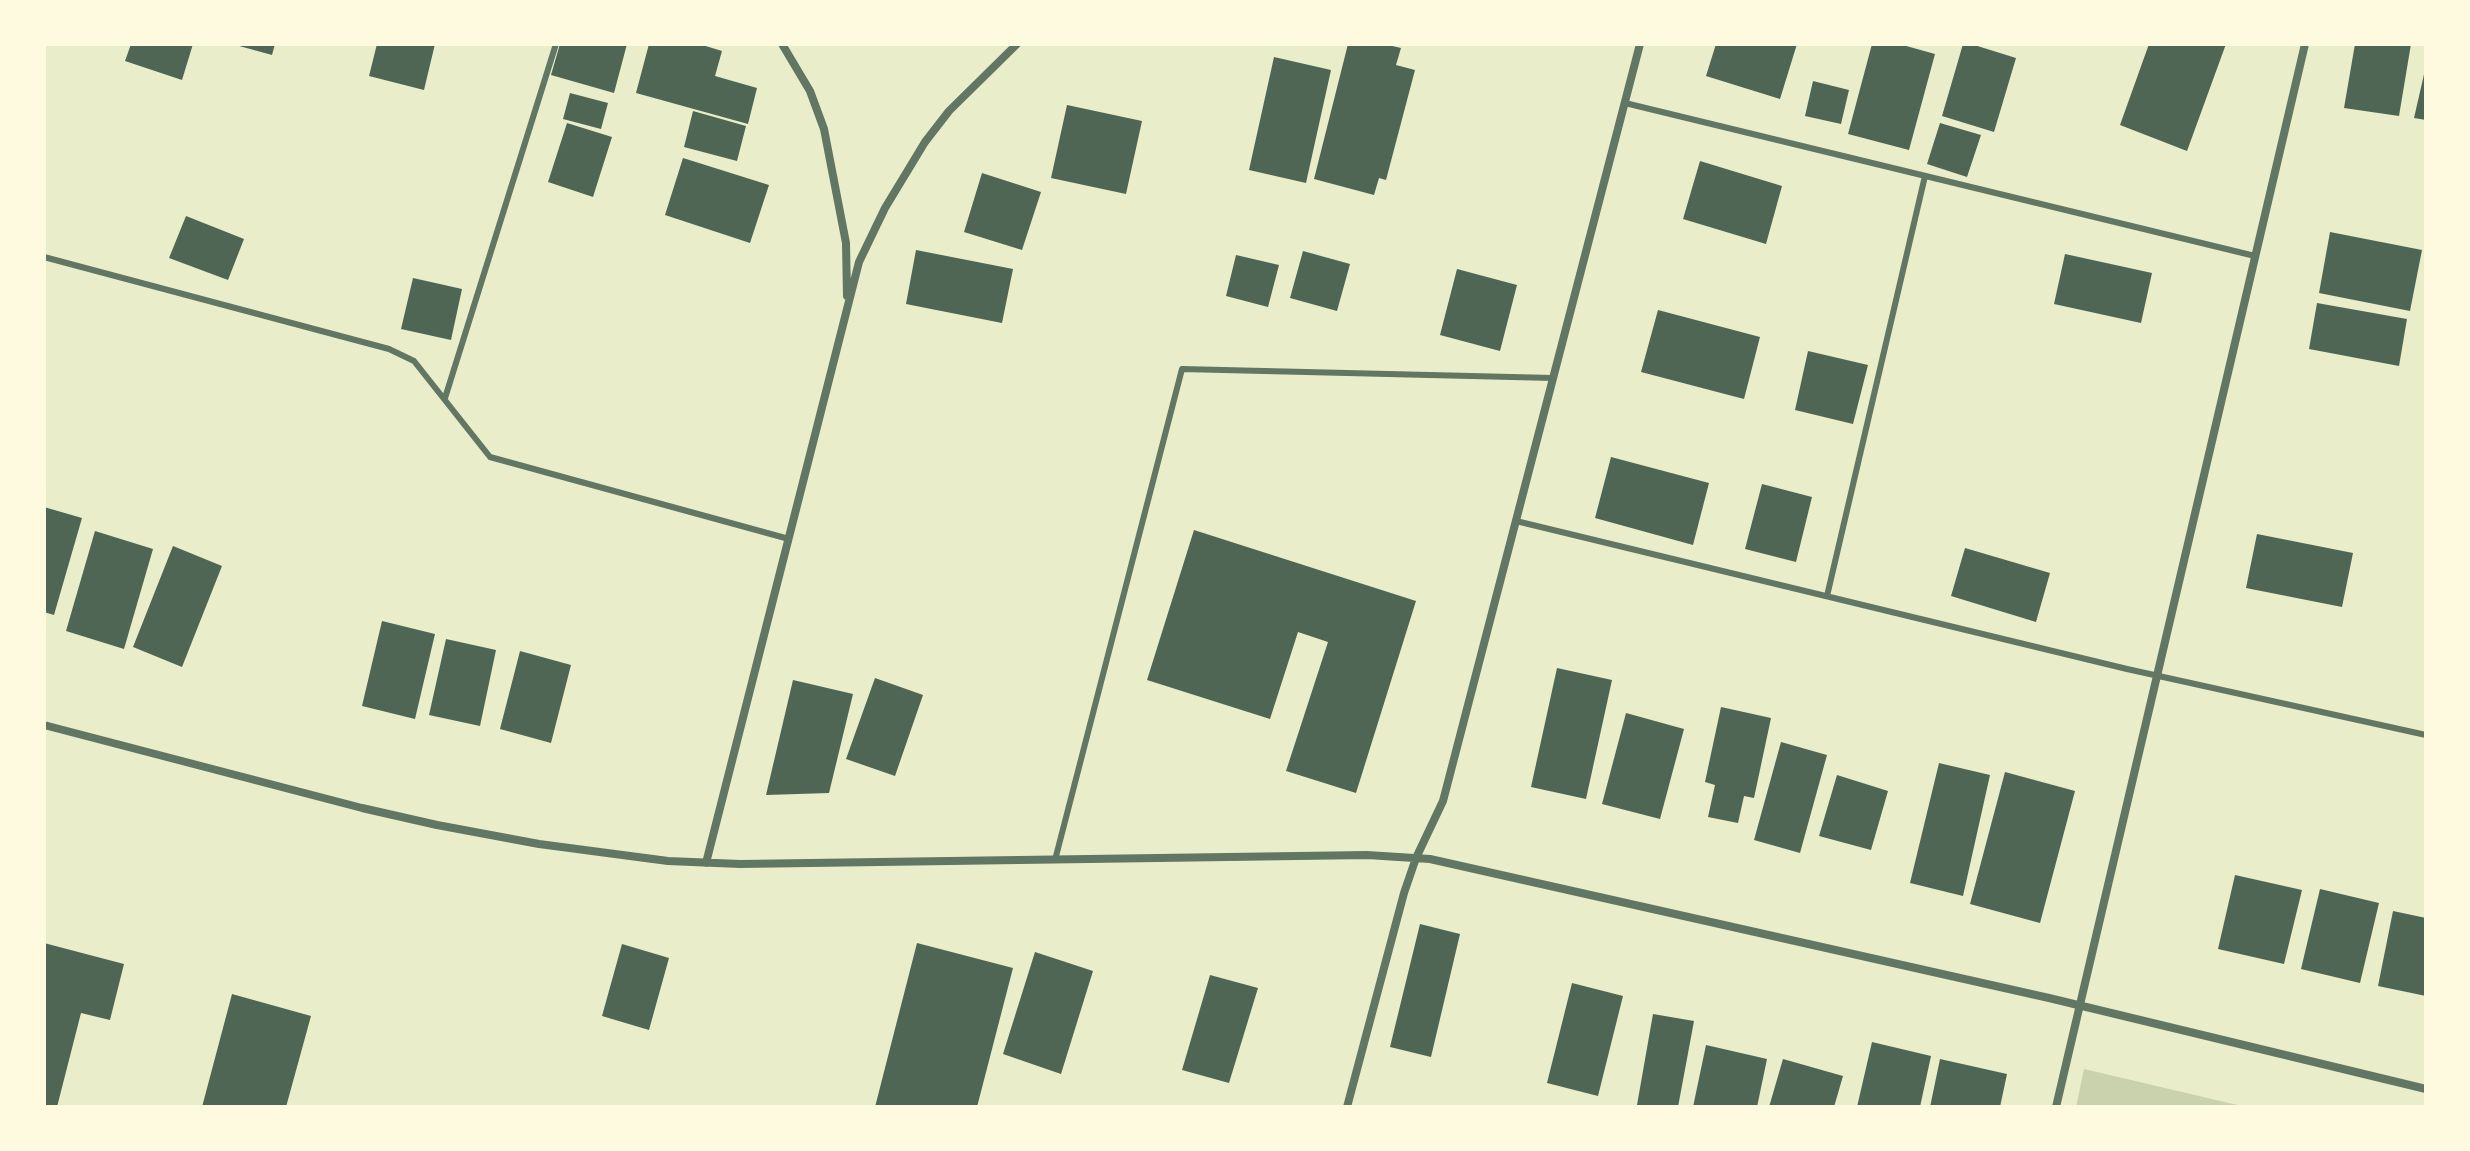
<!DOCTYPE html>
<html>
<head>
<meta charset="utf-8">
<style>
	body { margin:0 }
	#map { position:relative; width:2470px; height:1151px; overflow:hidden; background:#e9edc9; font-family:Barlow,sans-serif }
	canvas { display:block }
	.frame { position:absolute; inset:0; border:46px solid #fefae0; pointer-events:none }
</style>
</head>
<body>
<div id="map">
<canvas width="2470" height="1151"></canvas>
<div class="frame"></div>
</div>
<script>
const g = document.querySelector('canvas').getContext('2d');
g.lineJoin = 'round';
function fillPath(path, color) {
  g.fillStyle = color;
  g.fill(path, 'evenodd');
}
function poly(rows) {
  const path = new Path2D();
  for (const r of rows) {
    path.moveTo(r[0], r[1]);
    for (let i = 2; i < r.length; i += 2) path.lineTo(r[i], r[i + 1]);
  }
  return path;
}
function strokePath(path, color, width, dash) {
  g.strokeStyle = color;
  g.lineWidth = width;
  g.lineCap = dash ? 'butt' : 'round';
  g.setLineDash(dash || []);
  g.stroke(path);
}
const green = poly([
	[2084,1069,2246,1107,2076,1107]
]);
const building = poly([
	[131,44,193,44,182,80,125,61],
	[232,44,275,44,272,55],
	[377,44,435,44,424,90,369,76],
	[560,44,627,44,614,93,551,75],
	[649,44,699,44,722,51,715,76,757,88,748,124,636,93],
	[1348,44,1384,44,1401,48,1396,65,1415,70,1386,180,1379,178,1374,195,1314,179],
	[1716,44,1797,44,1780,99,1706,76],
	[1872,44,1899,44,1935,54,1909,150,1848,134],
	[1963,44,1971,44,2016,58,1994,132,1942,116],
	[2149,44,2226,44,2187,151,2120,125],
	[2355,44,2411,44,2399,116,2344,108],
	[1274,57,1331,70,1306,183,1249,170],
	[2425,70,2426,70,2426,120,2414,118],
	[1813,81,1849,90,1841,124,1805,116],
	[570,93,608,103,601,129,563,119],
	[1067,105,1142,121,1126,194,1051,178],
	[693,111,746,126,737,161,684,147],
	[567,123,612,137,593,197,548,182],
	[1940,123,1981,135,1967,177,1927,164],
	[683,158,769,185,750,243,665,215],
	[1700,161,1782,186,1766,244,1683,219],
	[982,173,1041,192,1022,250,964,232],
	[186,216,244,239,228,280,169,258],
	[2330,232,2422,250,2410,311,2319,293],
	[916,250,1013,269,1002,323,906,304],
	[1303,251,1350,264,1337,311,1290,298],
	[2065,254,2152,273,2141,323,2054,304],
	[1236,255,1279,265,1268,307,1226,296],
	[1457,269,1517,285,1500,351,1440,335],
	[413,278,462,289,451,340,401,329],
	[2317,303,2407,319,2399,366,2309,349],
	[1658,310,1760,337,1744,399,1641,372],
	[1808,351,1868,365,1853,424,1795,410],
	[1611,457,1709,483,1693,545,1595,518],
	[1762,484,1812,497,1796,562,1745,549],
	[44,507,82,518,54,615,44,612],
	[1194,530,1416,601,1356,793,1286,771,1328,642,1298,632,1270,719,1147,680],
	[95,531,153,549,124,649,66,631],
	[2257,534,2353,553,2342,607,2246,588],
	[173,546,222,566,182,667,133,647],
	[1965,548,2050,573,2036,622,1951,596],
	[382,621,435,634,415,719,362,706],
	[446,639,496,650,480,726,429,715],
	[520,651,571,665,551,743,500,729],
	[1557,668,1612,680,1586,799,1531,787],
	[875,678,923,695,895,776,846,759],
	[793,680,853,694,829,793,766,795],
	[1721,707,1771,718,1754,798,1744,796,1738,823,1708,817,1715,785,1705,782],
	[1626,713,1684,729,1660,819,1602,804],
	[1781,742,1827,755,1800,853,1754,840],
	[1939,763,1990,775,1963,896,1910,883],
	[2005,772,2075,791,2040,923,1970,904],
	[1837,775,1888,791,1871,850,1819,836],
	[2235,875,2302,890,2284,964,2218,949],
	[2320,889,2379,903,2360,983,2301,969],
	[2393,911,2426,918,2426,996,2378,986],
	[1420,924,1460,934,1431,1057,1390,1047],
	[44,943,124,964,110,1020,81,1013,57,1107,44,1107],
	[917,943,1013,968,977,1107,875,1107],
	[622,944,669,958,649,1030,602,1016],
	[1035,952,1093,971,1061,1074,1003,1054],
	[1210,975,1258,988,1229,1083,1182,1070],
	[1572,983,1623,996,1598,1096,1547,1083],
	[232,994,311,1016,286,1107,202,1107],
	[1653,1014,1694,1021,1678,1107,1637,1105],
	[1872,1042,1931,1056,1920,1107,1857,1107],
	[1706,1045,1767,1059,1757,1107,1693,1107],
	[1783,1059,1843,1076,1834,1107,1769,1107],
	[1940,1059,2007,1074,2000,1107,1930,1107]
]);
const service = poly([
	[1625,103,2255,256],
	[44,257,389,349,414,361,490,457,789,539],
	[445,398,556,44],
	[1516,521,2127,669,2426,735],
	[1827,596,1925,176],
	[1055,860,1182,369,1553,378]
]);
const minor = poly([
	[782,44,810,91,824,129,846,243,847,296],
	[44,725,362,808,437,825,539,844,668,861,740,864,1367,855,1430,859,2049,998,2426,1089],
	[706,863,859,262,885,208,925,142,949,111,1017,44],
	[1347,1107,1404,893,1416,858,1443,801,1640,44],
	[2056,1107,2305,44]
]);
fillPath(green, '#cad2ad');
fillPath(building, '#4f6655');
strokePath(service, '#617663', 6);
strokePath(minor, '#617663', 8);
</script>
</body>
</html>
